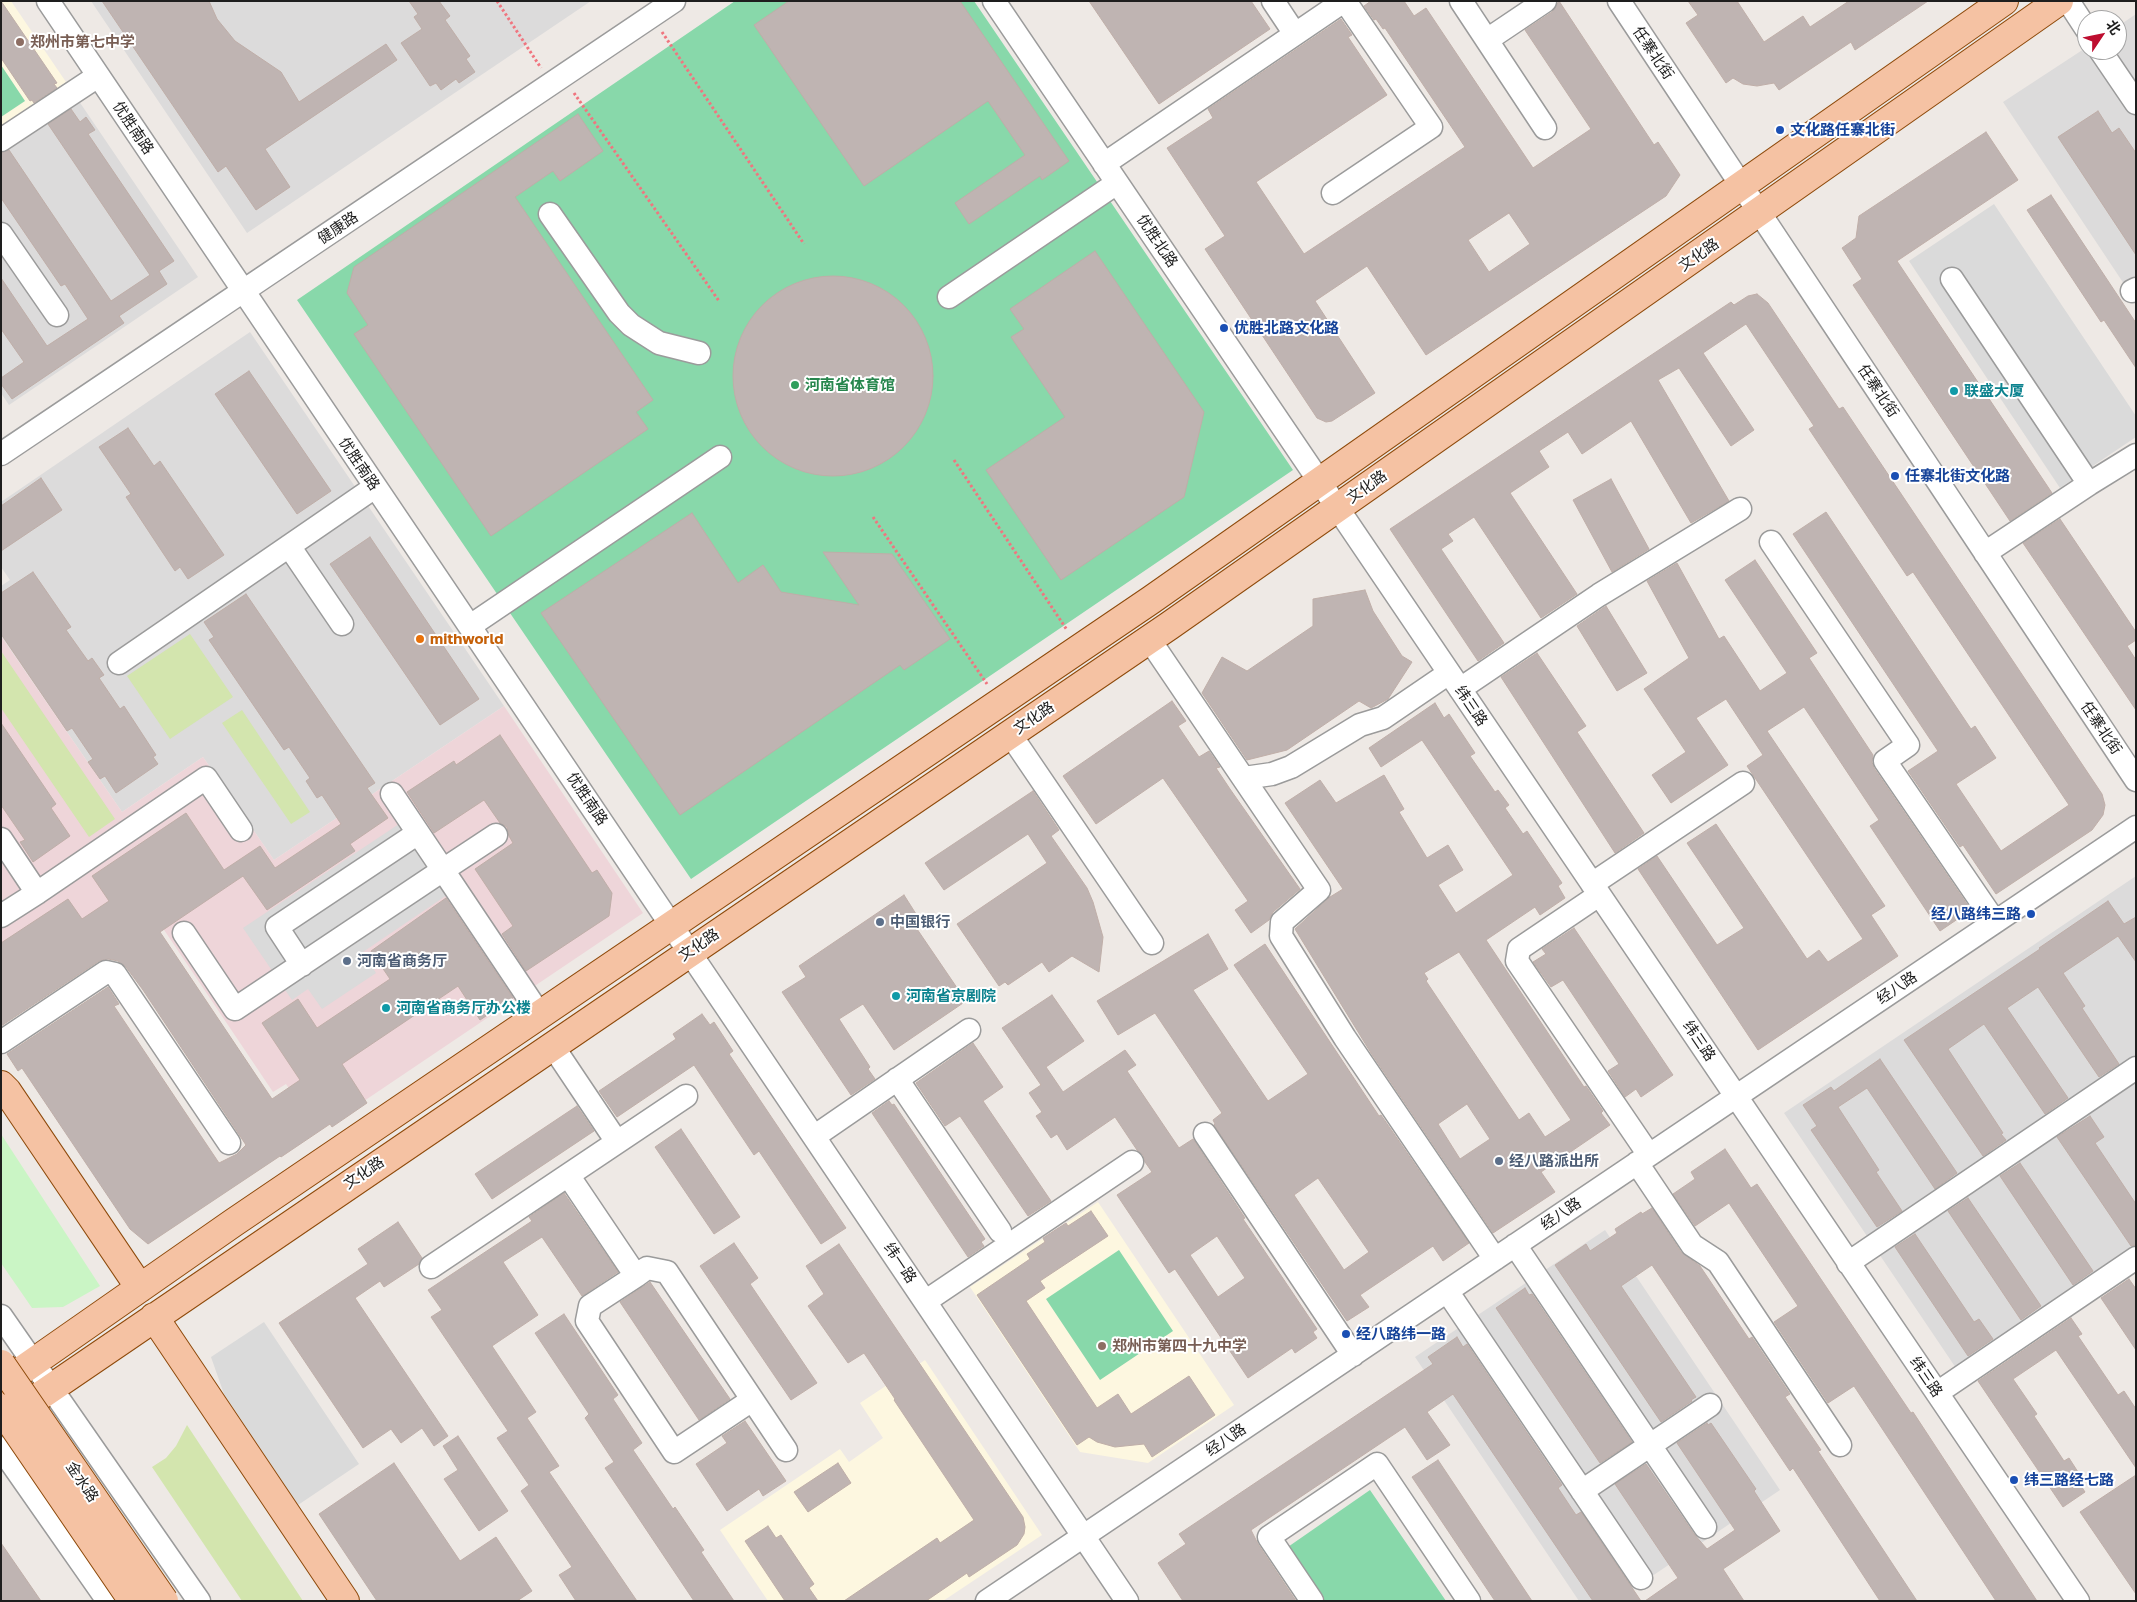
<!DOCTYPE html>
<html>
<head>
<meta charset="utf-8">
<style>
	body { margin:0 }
	#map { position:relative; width:2137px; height:1602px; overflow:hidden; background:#eee9e5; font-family:"Golos Text","Noto Sans SC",sans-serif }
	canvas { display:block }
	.frame { position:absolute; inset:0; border:2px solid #1e1e1e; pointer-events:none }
	.north { position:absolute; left:2077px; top:10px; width:50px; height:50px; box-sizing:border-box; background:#fff; border:1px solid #a5a5a5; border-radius:50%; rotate:56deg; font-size:14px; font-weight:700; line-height:20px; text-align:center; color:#1e1e1e }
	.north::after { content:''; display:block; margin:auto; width:18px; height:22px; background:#be0e30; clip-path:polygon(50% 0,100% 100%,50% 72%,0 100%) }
</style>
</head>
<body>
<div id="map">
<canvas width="2137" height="1602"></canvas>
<div class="frame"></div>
<div class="north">北</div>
</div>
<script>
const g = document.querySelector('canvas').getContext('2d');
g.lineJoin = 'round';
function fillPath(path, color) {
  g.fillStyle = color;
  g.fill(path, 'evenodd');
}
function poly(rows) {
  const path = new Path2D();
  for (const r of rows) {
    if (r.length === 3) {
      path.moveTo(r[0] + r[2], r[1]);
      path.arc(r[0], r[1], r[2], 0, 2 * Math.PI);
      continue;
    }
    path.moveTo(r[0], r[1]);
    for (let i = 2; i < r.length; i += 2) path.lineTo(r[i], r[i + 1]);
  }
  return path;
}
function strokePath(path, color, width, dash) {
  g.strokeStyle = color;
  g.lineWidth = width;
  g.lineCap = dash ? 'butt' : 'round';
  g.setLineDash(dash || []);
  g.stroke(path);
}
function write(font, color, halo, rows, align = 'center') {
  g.font = font + ' "Golos Text","Noto Sans SC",sans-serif';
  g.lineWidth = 4;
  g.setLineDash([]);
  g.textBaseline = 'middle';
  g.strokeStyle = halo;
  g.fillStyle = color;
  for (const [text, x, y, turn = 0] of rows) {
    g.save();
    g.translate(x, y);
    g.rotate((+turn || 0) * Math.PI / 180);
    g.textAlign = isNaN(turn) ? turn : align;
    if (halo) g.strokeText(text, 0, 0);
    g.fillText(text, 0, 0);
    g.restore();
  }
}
const residential = poly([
	[91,1,591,1,247,233],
	[2136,14,2136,302,2003,102,2087,47,2087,50,2117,50,2117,27],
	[66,82,198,277,9,405,1,393,1,126],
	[250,332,504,706,274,860,203,757,122,812,1,636,1,586,10,580,1,567,1,502],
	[2136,876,2136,1255,1960,1374,1784,1113],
	[1605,1230,1780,1490,1615,1601,1579,1601,1415,1357]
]);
const commercial = poly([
	[1,636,122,812,203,757,274,860,504,706,643,913,318,1132,286,1084,273,1092,150,909,1,1009]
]);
const education = poly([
	[1,1,11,1,66,82,1,126],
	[1098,1202,1234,1405,1148,1463,1080,1452,970,1287],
	[925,1360,1042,1535,943,1601,768,1601,720,1530,840,1449,849,1462,883,1438,860,1403]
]);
const grass = poly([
	[190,634,233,697,170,739,127,676],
	[1,651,115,819,89,837,1,708],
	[242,710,310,812,291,824,222,723],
	[187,1425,303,1601,242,1601,152,1467,166,1458,176,1446]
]);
const park = poly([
	[1,1134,100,1286,63,1307,32,1308,1,1263]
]);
const pitch = poly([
	[735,1,974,1,1293,470,691,879,297,300],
	[1,65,25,101,1,117],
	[1119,1250,1173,1331,1100,1380,1046,1299],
	[1370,1490,1446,1601,1321,1601,1285,1549]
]);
const parking = poly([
	[1994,204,2136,416,2136,437,2060,488,1909,261],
	[402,822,450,893,363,952,376,973,322,1009,308,989,292,1000,243,928],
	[264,1322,359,1464,298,1505,224,1394,211,1357]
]);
const building = poly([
	[1,1,57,83,54,84,57,88,34,103,32,100,30,101,1,58,1,1],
	[102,1,209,1,217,19,235,41,281,72,299,102,386,44,397,60,265,149,290,187,256,210,226,166,218,172,102,1],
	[409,1,439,1,450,16,445,20,470,56,466,59,475,72,459,83,456,79,441,90,436,83,430,86,401,43,422,29,414,17,418,14,409,1],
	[789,1,960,1,1069,161,1042,180,1040,176,969,224,955,203,1025,155,988,101,864,186,754,25,789,1],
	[1089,1,1251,1,1270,29,1159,104,1089,1],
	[1371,1,1404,1,1414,16,1426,8,1533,168,1591,129,1525,30,1552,12,1559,1,1654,145,1658,142,1680,175,1666,196,1426,355,1367,266,1315,301,1375,393,1332,421,1326,422,1317,418,1205,249,1225,236,1167,148,1213,118,1208,109,1341,19,1352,35,1348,37,1387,95,1256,182,1304,254,1465,147,1385,28,1383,29,1376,19,1374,20,1364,6,1371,1],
	[1509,213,1530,244,1489,272,1468,240,1509,213],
	[1688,1,1737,1,1764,42,1803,16,1810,27,1849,1,1928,1,1855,50,1851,42,1779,90,1774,83,1757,86,1743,84,1733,78,1726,83,1686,23,1698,15,1688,1],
	[71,109,80,122,86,117,95,130,88,134,174,261,159,271,167,284,119,316,124,323,12,399,1,384,1,378,24,362,1,329,1,278,47,346,88,319,65,284,61,286,1,198,1,153,9,150,111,301,150,275,48,124,71,109],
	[2098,111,2112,133,2119,128,2136,153,2136,255,2058,137,2098,111],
	[578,114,603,151,560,181,553,171,515,197,653,400,636,412,648,429,491,536,354,334,368,325,347,293,354,267,578,114],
	[1986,132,2018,180,1897,261,2052,493,2010,521,1853,285,1862,279,1842,248,1856,238,1859,216,1986,132],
	[2051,195,2136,323,2136,368,2104,320,2101,322,2027,210,2051,195],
	[1095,251,1204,412,1184,497,1061,580,986,470,1065,417,1011,337,1024,329,1010,309,1095,251],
	[833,376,100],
	[1757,294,1768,303,1839,409,1843,407,2102,794,2105,805,2103,815,2092,830,1996,894,1963,845,1960,847,1908,771,1938,751,1793,534,1826,512,1971,729,1975,726,1996,758,1956,784,2001,851,2069,805,1913,572,1907,576,1809,429,1814,426,1746,324,1703,353,1754,430,1731,446,1679,368,1658,380,1729,501,1691,523,1631,421,1582,454,1568,432,1539,451,1549,467,1510,493,1577,594,1541,618,1474,517,1448,534,1453,541,1441,549,1504,643,1478,661,1390,529,1731,302,1734,305,1748,296,1757,294],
	[249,371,331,491,297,514,215,394,249,371],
	[128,428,154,466,160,461,224,555,188,579,180,567,175,571,159,547,126,497,131,494,99,447,128,428],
	[41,478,62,510,1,551,1,506,41,478],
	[1611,479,1649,549,1612,572,1573,500,1611,479],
	[692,513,738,583,763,565,781,592,859,605,823,552,892,554,950,639,904,670,900,665,680,815,541,613,692,513],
	[2060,519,2136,632,2136,640,2127,646,2136,660,2136,710,2023,543,2060,519],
	[370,537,479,699,440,725,330,564,370,537],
	[1755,560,1817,653,1809,658,1873,755,1872,762,1874,768,1971,910,1940,931,1870,826,1879,820,1804,707,1767,731,1885,906,1871,915,1898,956,1758,1050,1638,869,1657,856,1717,945,1744,928,1687,843,1716,824,1807,959,1819,950,1828,962,1863,939,1747,766,1763,755,1726,699,1696,718,1728,765,1671,803,1652,775,1686,752,1644,689,1689,658,1647,581,1677,563,1719,639,1724,636,1760,691,1787,673,1725,580,1755,560],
	[33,572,71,627,66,630,88,661,92,658,104,675,99,678,120,709,124,706,156,755,153,757,158,764,116,793,105,776,100,779,88,762,93,759,72,728,67,731,1,634,1,593,33,572],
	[1365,590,1373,611,1402,656,1412,662,1388,699,1371,708,1359,701,1287,750,1247,760,1202,693,1222,657,1247,671,1313,626,1313,599,1365,590],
	[246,594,375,783,367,788,388,818,350,844,355,851,267,910,243,876,160,932,272,1099,300,1080,262,1023,298,999,317,1028,390,979,371,951,446,898,513,998,480,1020,458,986,342,1064,367,1103,332,1127,330,1124,281,1157,280,1156,148,1244,130,1229,22,1068,18,1071,7,1054,108,987,119,1004,114,1006,219,1163,237,1154,246,1145,143,990,126,967,118,961,108,959,99,961,1,1026,1,943,68,899,82,919,109,901,92,876,186,813,224,870,260,846,275,868,341,824,322,795,317,798,306,781,310,778,289,747,284,750,209,640,214,637,204,622,246,594],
	[1606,606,1647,673,1617,691,1577,626,1606,606],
	[1537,653,1586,726,1577,732,1644,833,1615,853,1501,677,1537,653],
	[1172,701,1186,721,1178,726,1199,757,1209,751,1220,767,1216,768,1230,789,1300,889,1273,912,1269,920,1251,933,1235,910,1248,901,1163,778,1096,824,1063,776,1172,701],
	[1435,703,1444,718,1449,714,1475,753,1470,756,1495,792,1498,790,1509,805,1505,808,1523,834,1527,831,1562,883,1558,886,1565,898,1540,915,1535,907,1486,940,1584,1087,1586,1086,1603,1111,1601,1113,1610,1125,1541,1172,1555,1192,1493,1233,1371,1053,1295,929,1330,897,1343,889,1285,803,1320,780,1336,803,1384,775,1404,809,1399,812,1427,858,1448,845,1463,870,1438,885,1456,913,1513,875,1422,740,1381,767,1369,748,1435,703],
	[1459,952,1571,1120,1545,1137,1529,1113,1519,1120,1426,981,1428,979,1424,973,1459,952],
	[1467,1104,1490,1139,1460,1159,1438,1124,1467,1104],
	[1,723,56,804,51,808,70,836,33,862,20,842,25,840,1,805,1,723],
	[500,735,592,873,597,870,612,893,609,916,526,971,502,934,513,926,475,869,513,843,509,836,507,827,500,823,484,800,434,833,407,792,454,761,456,765,500,735],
	[1033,791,1059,830,1051,836,1087,888,1093,902,1103,937,1099,972,1072,956,1049,972,1042,962,1008,985,1005,982,999,986,957,924,1047,863,1028,834,944,890,925,863,1033,791],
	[904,895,923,925,917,929,966,1001,894,1050,863,1004,839,1019,870,1067,868,1069,875,1079,851,1095,782,992,806,977,799,966,904,895],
	[2108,901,2124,924,2136,917,2136,962,2118,936,2063,973,2085,1006,2082,1008,2119,1064,2099,1077,2038,987,2007,1008,2068,1098,2045,1114,1984,1024,1948,1049,2003,1133,2001,1134,2006,1140,1983,1156,1904,1040,2040,949,2039,948,2108,901],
	[1574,928,1673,1075,1641,1097,1636,1089,1625,1097,1608,1071,1619,1064,1563,980,1551,987,1533,962,1546,954,1542,949,1574,928],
	[1208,934,1228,969,1193,990,1268,1101,1308,1074,1234,965,1265,944,1379,1116,1381,1115,1469,1243,1443,1261,1433,1246,1360,1295,1369,1307,1347,1321,1214,1125,1215,1124,1213,1120,1222,1113,1155,1013,1118,1035,1097,1001,1208,934],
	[1318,1178,1369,1252,1344,1270,1294,1195,1318,1178],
	[1052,995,1084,1041,1046,1067,1063,1092,1125,1050,1136,1065,1127,1071,1179,1148,1193,1139,1245,1218,1243,1219,1317,1329,1313,1332,1317,1338,1295,1353,1292,1348,1248,1378,1175,1269,1169,1273,1117,1195,1152,1172,1145,1162,1143,1155,1137,1150,1115,1117,1067,1150,1057,1134,1051,1138,1036,1116,1042,1112,1029,1093,1041,1085,1002,1028,1052,995],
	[1217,1236,1245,1278,1218,1297,1190,1255,1217,1236],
	[702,1014,710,1025,714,1022,733,1051,729,1054,846,1228,821,1244,759,1151,754,1155,694,1065,617,1117,599,1091,676,1039,673,1034,702,1014],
	[973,1043,1003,1087,983,1101,1051,1201,1028,1216,960,1116,945,1126,916,1083,973,1043],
	[1880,1059,1957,1173,1935,1189,1867,1088,1838,1107,1879,1170,1876,1172,1902,1211,1877,1227,1811,1130,1817,1126,1803,1105,1831,1087,1834,1091,1880,1059],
	[889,1101,892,1105,894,1104,985,1239,981,1242,984,1246,968,1257,872,1113,889,1101],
	[577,1106,594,1131,492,1199,475,1174,577,1106],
	[2090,1116,2104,1137,2095,1143,2136,1204,2136,1245,2131,1246,2057,1137,2090,1116],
	[681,1129,740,1217,714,1234,655,1147,681,1129],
	[1725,1149,1751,1188,1757,1184,1911,1413,1913,1412,2037,1601,1996,1601,1854,1386,1828,1403,1774,1322,1798,1306,1729,1203,1695,1226,1673,1194,1695,1179,1691,1172,1725,1149],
	[2020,1163,2093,1271,2073,1285,2000,1176,2020,1163],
	[564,1193,618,1272,582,1296,542,1237,503,1262,538,1315,492,1346,536,1412,527,1418,559,1466,549,1472,637,1601,576,1601,559,1575,572,1567,521,1491,529,1485,497,1438,508,1431,431,1317,442,1310,428,1290,532,1221,529,1217,564,1193],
	[1968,1198,2041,1306,2021,1320,1948,1211,1968,1198],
	[1652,1208,1681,1252,1700,1266,1749,1339,1752,1337,1790,1394,1785,1397,1821,1450,1818,1451,1917,1601,1880,1601,1793,1468,1790,1471,1652,1265,1621,1286,1696,1397,1691,1400,1692,1401,1661,1422,1555,1265,1586,1244,1590,1251,1617,1233,1615,1229,1641,1212,1642,1214,1652,1208],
	[1091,1211,1108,1236,1040,1281,1045,1288,1026,1301,1097,1408,1118,1394,1131,1414,1189,1376,1215,1415,1152,1457,1144,1444,1115,1447,1097,1442,1089,1437,1077,1445,977,1295,1030,1259,1027,1254,1045,1242,1043,1238,1066,1223,1068,1226,1091,1211],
	[398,1222,422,1258,419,1264,384,1287,380,1281,355,1298,448,1436,434,1446,422,1428,401,1443,391,1429,363,1448,279,1323,368,1264,358,1249,398,1222],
	[1915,1234,1974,1322,1979,1319,1993,1339,1968,1356,1895,1247,1915,1234],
	[734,1243,758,1278,750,1284,817,1383,791,1400,700,1266,734,1243],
	[839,1244,1023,1517,1025,1527,1024,1534,1017,1545,969,1577,967,1573,926,1601,844,1601,937,1538,940,1543,974,1520,894,1400,895,1399,864,1353,848,1363,808,1306,824,1294,806,1266,839,1244],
	[2129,1279,2136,1289,2136,1350,2101,1298,2129,1279],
	[650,1282,730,1399,699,1420,620,1302,650,1282],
	[1525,1288,1529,1295,1532,1294,1632,1442,1600,1463,1496,1308,1525,1288],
	[564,1314,618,1395,613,1399,642,1443,633,1450,673,1509,675,1507,704,1550,701,1552,734,1601,694,1601,605,1468,614,1462,585,1418,589,1414,535,1333,564,1314],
	[2071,1318,2082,1334,2078,1336,2118,1395,2124,1391,2136,1409,2136,1468,2056,1350,2013,1379,2037,1414,2034,1416,2064,1461,2069,1458,2078,1472,2074,1475,2085,1492,2063,1507,1978,1381,2071,1318],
	[1457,1337,1463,1347,1467,1344,1562,1485,1558,1488,1576,1515,1581,1512,1641,1601,1593,1601,1453,1394,1427,1412,1450,1445,1427,1460,1405,1427,1251,1530,1258,1544,1296,1601,1183,1601,1158,1563,1186,1544,1179,1534,1433,1364,1428,1357,1457,1337],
	[745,1421,786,1481,763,1496,759,1489,727,1511,696,1464,727,1443,722,1436,745,1421],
	[1707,1423,1708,1425,1711,1423,1756,1489,1754,1491,1780,1531,1723,1569,1744,1601,1645,1601,1678,1578,1615,1484,1646,1464,1694,1534,1707,1549,1735,1530,1677,1443,1707,1423],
	[458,1436,508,1511,479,1531,444,1479,458,1470,443,1446,458,1436],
	[1438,1460,1532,1601,1495,1601,1412,1477,1438,1460],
	[394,1463,460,1561,496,1537,532,1591,517,1601,377,1601,319,1514,394,1463],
	[838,1463,851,1483,808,1512,794,1492,838,1463],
	[2136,1475,2136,1594,2080,1512,2136,1475],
	[768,1526,776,1538,781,1535,814,1584,809,1588,818,1601,785,1601,745,1541,768,1526],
	[1,1543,41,1601,1,1601,1,1543]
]);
const path = poly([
	[497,1,541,68],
	[662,32,804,244],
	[574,93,719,301],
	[954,460,1067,630],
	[873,517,987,684]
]);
const minor = poly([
	[48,1,1127,1601],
	[994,1,2078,1601],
	[1273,1,1295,34],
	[1461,1,1545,128],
	[1619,1,2136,780],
	[2068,1,2087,30],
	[1487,40,1545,1],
	[2100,50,2136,103],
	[1,140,98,76],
	[1104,164,1344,1],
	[1333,193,1431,127,1345,1],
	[550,214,619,313,631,325,659,343,699,353],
	[1,234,57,315],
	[1952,279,2089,484,1985,553],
	[2132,291,2136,289],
	[949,297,1117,183],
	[1,454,674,1],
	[2089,484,2136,455],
	[1771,542,1908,745,1885,761,1995,922],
	[289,546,342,624],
	[470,626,720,457],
	[1149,639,1319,890,1282,922,1281,936,1345,1038,1495,1259],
	[119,663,375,487],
	[1460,689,1599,595,1740,509],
	[1010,734,1152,943],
	[1244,778,1272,774,1291,767,1360,725,1383,718,1449,673],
	[392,794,443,870,496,835],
	[1,839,37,893,1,916],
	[1592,884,1743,783],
	[37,893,206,778,241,830],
	[1599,895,1519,949,1517,961,1649,1155],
	[184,933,235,1009,443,870,540,1015],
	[302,965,277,927,418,833],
	[1,1042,106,972,115,974,229,1143],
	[552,1045,617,1142],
	[897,1079,1000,1231],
	[1205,1134,1353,1355],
	[815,1136,969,1030],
	[1637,1163,1692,1245,1718,1262,1840,1445],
	[568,1175,636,1276,590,1306,587,1321,674,1452,752,1400],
	[1515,1245,1705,1527],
	[1848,1263,2136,1068],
	[431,1267,686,1096],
	[636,1276,647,1268,667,1272,786,1450],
	[1447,1291,1641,1578],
	[926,1301,1132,1162],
	[1,1316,199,1601],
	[1937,1393,2136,1258],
	[1,1448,108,1601],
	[1582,1491,1710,1405],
	[987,1601,2136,827],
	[1312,1601,1269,1537,1377,1464,1469,1601]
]);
const major = poly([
	[1,1085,7,1091,140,1288],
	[154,1317,345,1601],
	[1,1385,233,1223,1151,600,2004,1],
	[9,1417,1169,626,2059,1]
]);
const majorBridge = poly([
	[1,1364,164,1601],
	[1,1408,133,1601]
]);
const markers = [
	[20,42,5,"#8d6e63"],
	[1780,130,5,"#1a4fb4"],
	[1224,328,5,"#1a4fb4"],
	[795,385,5,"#2e9e5b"],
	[1954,391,5,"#0f9aa8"],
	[1895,476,5,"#1a4fb4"],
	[420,639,5,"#e8710a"],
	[2031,914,5,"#1a4fb4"],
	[880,922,5,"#5c6f8a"],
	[347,961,5,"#5c6f8a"],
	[896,996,5,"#0f9aa8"],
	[386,1008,5,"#0f9aa8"],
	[1499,1161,5,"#5c6f8a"],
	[1346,1334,5,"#1a4fb4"],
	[1102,1346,5,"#8d6e63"],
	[2014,1480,5,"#1a4fb4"]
];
const educationNames = [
	["郑州市第七中学",30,42],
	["郑州市第四十九中学",1112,1346]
];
const streetNames = [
	["任寨北街",1653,53,56],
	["优胜南路",133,128,56],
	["健康路",338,228,-34],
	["优胜北路",1157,241,56],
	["文化路",1699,255,-35],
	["任寨北街",1878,391,56],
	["优胜南路",359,464,56],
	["文化路",1367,487,-35],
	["纬三路",1471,706,56],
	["文化路",1034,718,-34],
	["任寨北街",2101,728,56],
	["优胜南路",587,799,56],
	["文化路",699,945,-34],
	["经八路",1897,988,-34],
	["纬三路",1699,1041,56],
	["文化路",364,1173,-34],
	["经八路",1561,1214,-34],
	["纬一路",900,1263,56],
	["纬三路",1926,1377,56],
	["经八路",1226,1440,-34],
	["金水路",82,1482,56]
];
const transitNames = [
	["文化路任寨北街",1790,130],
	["优胜北路文化路",1234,328],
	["任寨北街文化路",1905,476],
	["经八路纬三路",2021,914,"right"],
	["经八路纬一路",1356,1334],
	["纬三路经七路",2024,1480]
];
const leisureNames = [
	["河南省体育馆",805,385]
];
const cultureNames = [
	["联盛大厦",1964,391],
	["河南省京剧院",906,996],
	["河南省商务厅办公楼",396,1008]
];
const foodNames = [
	["mithworld",430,639]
];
const serviceNames = [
	["中国银行",890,922],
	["河南省商务厅",357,961],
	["经八路派出所",1509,1161]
];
fillPath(residential, '#dcdbdb');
fillPath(commercial, '#eed5d9');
fillPath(education, '#fdf7e0');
fillPath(grass, '#d3e5ae');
fillPath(park, '#caf5c5');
fillPath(pitch, '#88d8aa');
fillPath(parking, '#dadada');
fillPath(building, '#bfb4b2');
strokePath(building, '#bfaea8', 1);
strokePath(minor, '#9b9b9b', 25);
strokePath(major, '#8e4a0b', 30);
strokePath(path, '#f0757f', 3, [2.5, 2.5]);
strokePath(minor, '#fff', 22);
strokePath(major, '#f5c2a3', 28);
strokePath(majorBridge, '#8e4a0b', 30, []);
strokePath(majorBridge, '#f5c2a3', 28);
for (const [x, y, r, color] of markers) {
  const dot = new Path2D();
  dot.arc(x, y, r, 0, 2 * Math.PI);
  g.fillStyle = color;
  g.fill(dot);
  strokePath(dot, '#fff', 2);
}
write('bold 15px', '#785e54', '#fff', educationNames, 'left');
write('15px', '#1e1e1e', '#fff', streetNames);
write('bold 15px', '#164399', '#fff', transitNames, 'left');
write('bold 15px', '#27864d', '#fff', leisureNames, 'left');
write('bold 15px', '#0d838f', '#fff', cultureNames, 'left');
write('bold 15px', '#c56008', '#fff', foodNames, 'left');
write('bold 15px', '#4e5e75', '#fff', serviceNames, 'left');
</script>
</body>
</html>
